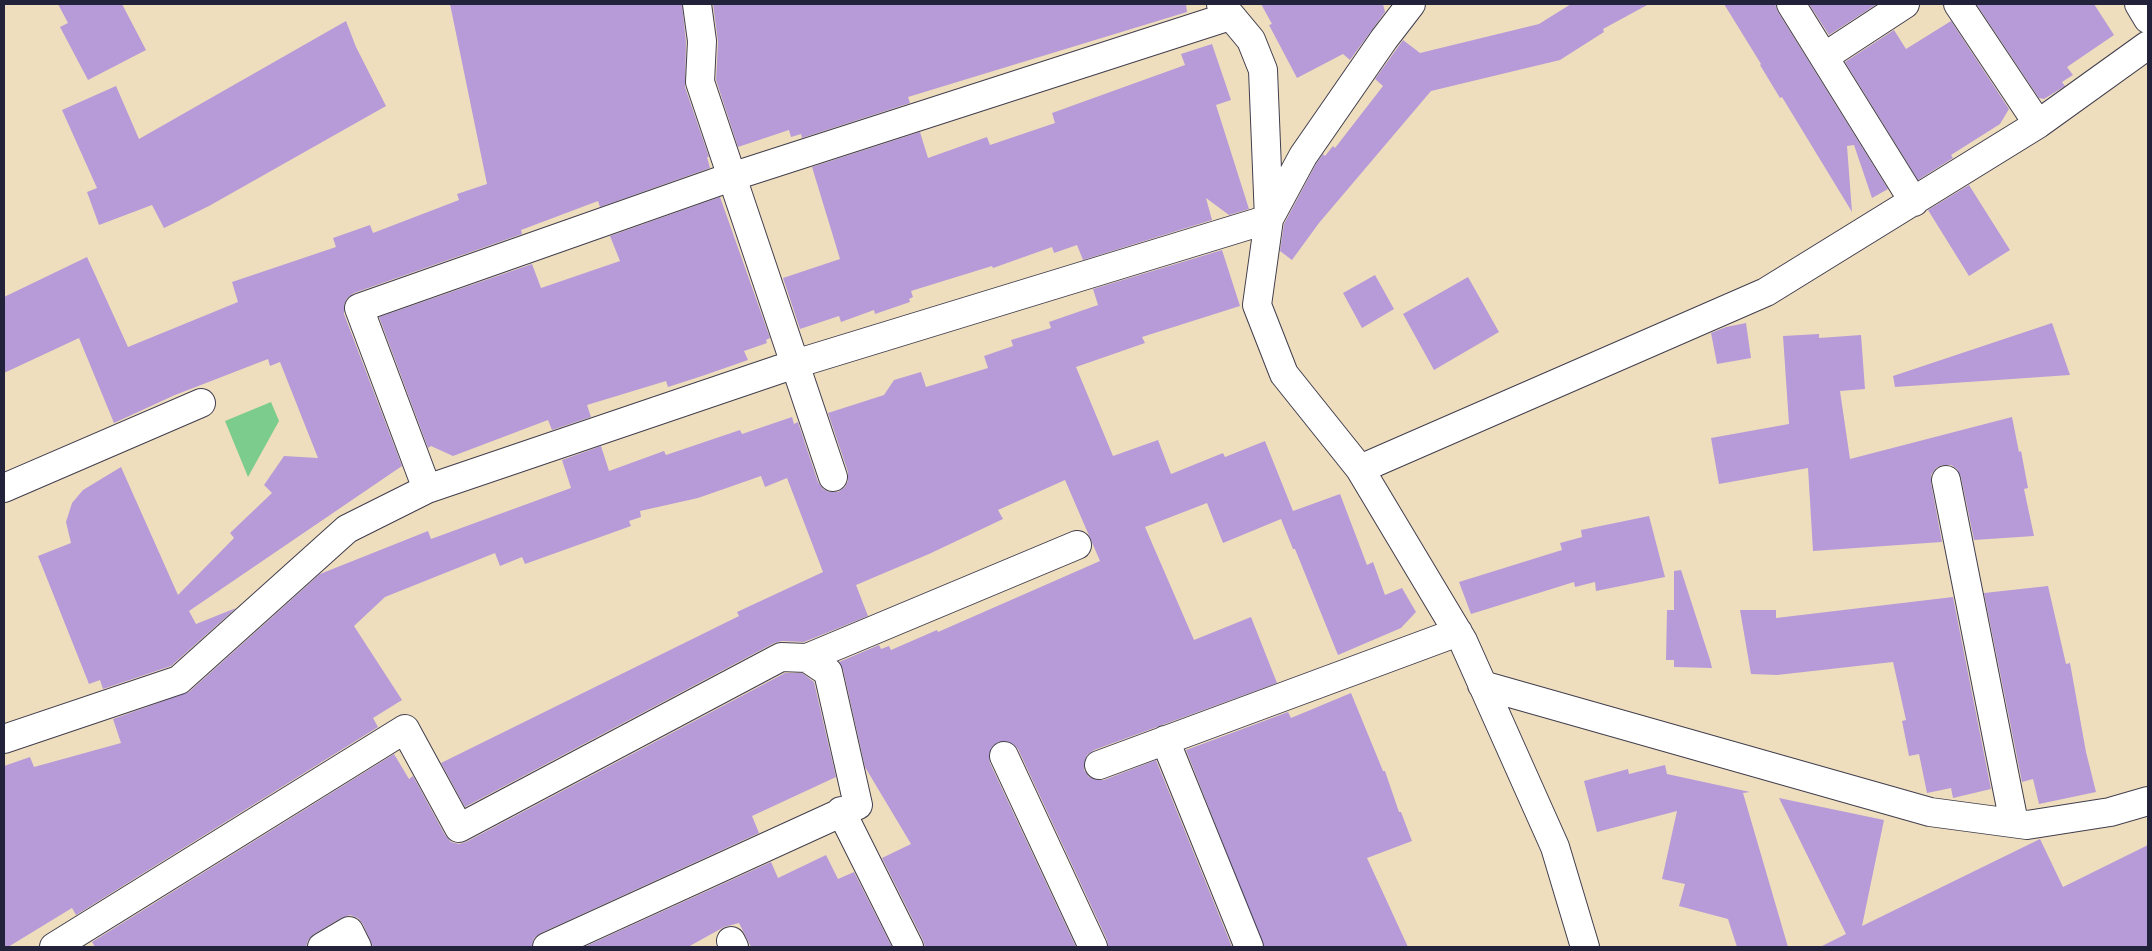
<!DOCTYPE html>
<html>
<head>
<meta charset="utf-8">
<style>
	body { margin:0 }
	#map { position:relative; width:2152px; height:951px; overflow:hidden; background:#efdebd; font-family:"Architects Daughter",sans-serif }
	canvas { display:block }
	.frame { position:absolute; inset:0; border:5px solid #22223b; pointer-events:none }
</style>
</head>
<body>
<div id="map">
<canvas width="2152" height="951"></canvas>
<div class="frame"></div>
</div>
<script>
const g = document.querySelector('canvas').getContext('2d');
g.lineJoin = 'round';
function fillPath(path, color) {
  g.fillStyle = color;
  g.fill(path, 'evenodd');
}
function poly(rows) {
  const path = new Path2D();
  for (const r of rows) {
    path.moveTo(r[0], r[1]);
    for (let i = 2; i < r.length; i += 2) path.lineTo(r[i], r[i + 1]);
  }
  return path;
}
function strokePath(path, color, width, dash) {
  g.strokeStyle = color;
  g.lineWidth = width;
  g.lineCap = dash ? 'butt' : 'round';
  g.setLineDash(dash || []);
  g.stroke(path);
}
const green = poly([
	[271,402,279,421,248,477,225,421]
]);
const building = poly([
	[58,4,122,4,146,50,88,80,60,27,68,23],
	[450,4,682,4,686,42,685,87,709,157,707,157,710,168,600,207,598,201,521,230,522,234,354,293,347,298,344,305,344,314,402,466,189,611,196,624,236,608,171,666,103,689,100,680,89,684,38,556,71,543,66,522,72,503,83,490,121,467,178,595,234,538,230,533,272,493,264,485,284,456,318,458,280,362,270,366,268,359,175,395,114,423,79,338,4,373,4,297,87,257,128,347,238,302,232,282,336,247,333,238,370,225,373,233,459,200,457,194,487,184],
	[713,4,1186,4,1187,12,908,97,910,103,802,138,801,134,791,137,789,130,738,147,716,80,718,42],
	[1261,4,1383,4,1385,12,1350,60,1343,54,1297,78,1269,25,1272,24],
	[1571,4,1649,4,1603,29,1604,32,1560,60,1431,91,1319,223,1292,260,1280,251,1284,224,1316,164,1323,154,1325,156,1333,146,1335,148,1383,86,1375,79,1403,40,1420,53,1539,24],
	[1724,4,1775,4,1778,12,1888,189,1872,198,1854,145,1847,146,1852,212,1782,97,1780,98,1760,65,1761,64],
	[1809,4,1877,4,1829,35],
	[1979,4,2094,4,2114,35,2067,67,2073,75,2062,82,2065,86,2044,99,2039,98,1977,5],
	[346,21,356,47,386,106,209,206,164,228,152,205,99,225,87,192,97,188,62,110,116,86,139,139],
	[1951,21,2009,109,2000,124,1951,155,1953,158,1918,180,1845,62,1894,30,1906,49],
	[1212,44,1231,100,1216,105,1249,209,1229,215,1206,198,1212,220,1083,260,1077,245,1054,253,1052,247,993,268,992,266,911,291,913,297,909,299,910,302,875,314,874,310,841,322,839,316,800,329,783,278,840,259,812,167,920,132,928,158,987,137,990,145,1055,123,1052,113,1185,65,1181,54],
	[1969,185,2010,250,1969,276,1928,210],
	[720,197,770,338,766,340,767,343,744,351,748,360,702,376,668,387,666,381,587,405,591,417,552,430,548,420,453,456,431,446,428,448,379,317,532,264,541,288,620,261,610,236],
	[1222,250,1240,306,1142,337,1145,343,1076,367,1113,456,1158,440,1171,474,1223,453,1225,457,1265,441,1293,511,1340,494,1367,565,1373,562,1385,595,1402,588,1416,612,1401,628,1338,655,1295,549,1293,549,1281,519,1223,543,1207,503,1145,527,1194,640,1251,617,1277,683,1094,750,1087,755,1084,763,1084,770,1089,777,1097,780,1104,780,1156,760,1232,947,1108,947,1107,940,1018,749,1013,744,1006,741,998,742,992,747,989,754,990,763,1076,947,925,947,923,940,882,858,911,844,865,767,843,669,839,662,879,645,881,649,889,646,891,650,937,630,938,632,1100,561,1065,480,998,510,1003,519,929,554,856,585,868,616,804,642,782,641,774,643,465,807,441,763,739,616,737,612,823,572,787,478,765,487,761,476,698,498,640,511,641,517,629,521,631,526,525,564,522,557,500,566,495,553,385,597,354,626,402,700,373,718,378,727,76,915,72,908,8,947,4,947,4,766,30,757,34,767,121,743,113,719,189,692,320,574,428,531,431,539,571,488,562,460,601,446,609,471,664,451,666,455,740,430,742,434,792,417,794,424,798,422,818,482,823,489,829,492,838,492,845,487,848,481,848,472,828,413,884,395,894,380,921,372,926,387,988,368,984,356,1013,346,1011,340,1051,328,1049,322,1098,305,1093,289],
	[1375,275,1394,309,1362,328,1343,293],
	[1468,277,1499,332,1434,370,1403,314],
	[1746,323,1751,358,1717,364,1711,333,1726,327],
	[2052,323,2070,375,1895,387,1893,376],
	[1819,334,1819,338,1861,335,1865,389,1840,391,1850,459,2012,417,2019,452,2021,451,2028,488,2024,489,2034,536,1974,540,1961,477,1957,469,1951,465,1942,465,1936,468,1931,475,1931,483,1942,542,1813,551,1808,468,1719,484,1711,438,1789,424,1783,336],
	[1649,516,1665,577,1596,591,1595,582,1575,587,1574,582,1471,614,1459,582,1562,550,1560,543,1582,537,1581,530],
	[1681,570,1710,660,1712,668,1674,667,1674,660,1666,660,1667,610,1674,610,1674,571],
	[2048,586,2066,664,2070,663,2086,752,2096,792,2039,804,2033,779,2022,782,1984,593],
	[1953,597,1991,789,1953,798,1951,788,1927,793,1919,754,1909,756,1902,721,1906,720,1893,662,1777,675,1751,674,1740,610,1776,610,1776,618],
	[785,673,802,673,814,682,836,777,752,816,759,833,541,933,534,938,532,947,373,947,363,924,358,918,350,915,341,918,314,934,308,940,306,947,95,947,92,942,394,754,409,779,413,776,445,835,451,842,459,844,466,842],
	[1351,693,1383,771,1385,771,1399,812,1401,812,1412,841,1367,858,1408,947,1264,947,1186,750,1288,712,1291,718],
	[1665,765,1667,774,1750,792,1743,793,1788,947,1737,947,1728,919,1679,906,1685,884,1662,879,1677,811,1597,832,1584,781,1628,769,1629,774],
	[1779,798,1884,820,1862,926,2040,839,2063,887,2148,845,2148,947,1820,947,1846,934],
	[826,855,838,879,854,872,892,947,751,947,739,923,724,927,688,947,584,947,771,862,778,878]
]);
const minor = poly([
	[697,4,702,41,700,82,833,477],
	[1221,4,1251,40,1263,70,1269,219,1257,305,1284,374,1360,469,1463,641,1555,847,1585,947],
	[1791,4,1914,202],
	[1958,4,2038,124],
	[2139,4,2148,19],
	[1824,57,1905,4],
	[1360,469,1766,292,2038,124,2148,45],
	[1946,480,2014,823],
	[4,488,201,403],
	[427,489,359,308,731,177,1230,16],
	[807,658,1077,545],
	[1482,685,1930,812,2027,825,2110,812,2148,801],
	[4,739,179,680,347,529,427,489,795,364,1269,219,1303,156,1384,39,1411,4],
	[1165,740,1249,947],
	[1004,756,1093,947],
	[1099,765,1458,632],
	[841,811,909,947],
	[731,941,734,947],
	[54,947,405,729,459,828,781,657,807,658,828,672,858,805,547,947],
	[322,947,349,931,357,947]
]);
fillPath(green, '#7ccc8d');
fillPath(building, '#b79bd8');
strokePath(minor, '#413e4e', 30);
strokePath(minor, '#fff', 28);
</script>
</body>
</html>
